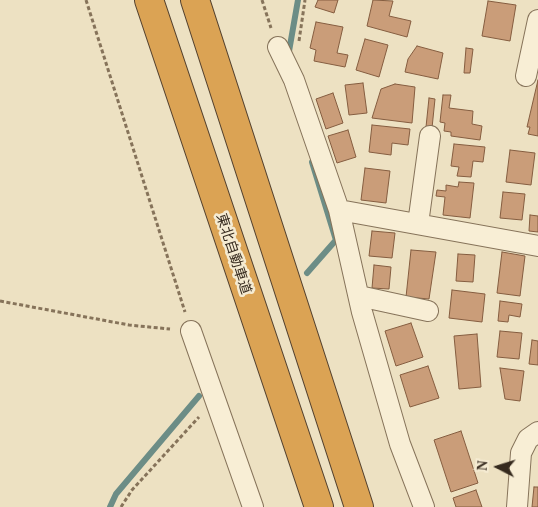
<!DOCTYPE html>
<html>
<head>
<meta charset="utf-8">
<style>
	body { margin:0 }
	#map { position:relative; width:538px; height:507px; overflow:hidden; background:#ede1c2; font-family:"Times New Roman",serif }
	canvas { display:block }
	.north { position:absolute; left:473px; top:442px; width:50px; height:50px; -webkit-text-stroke:4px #f5ebd2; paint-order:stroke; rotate:275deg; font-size:14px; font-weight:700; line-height:20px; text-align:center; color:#362a1e }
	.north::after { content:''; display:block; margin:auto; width:18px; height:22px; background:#362a1e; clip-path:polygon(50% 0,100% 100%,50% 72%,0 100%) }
</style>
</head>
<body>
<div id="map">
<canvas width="538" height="507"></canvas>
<div class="north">N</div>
</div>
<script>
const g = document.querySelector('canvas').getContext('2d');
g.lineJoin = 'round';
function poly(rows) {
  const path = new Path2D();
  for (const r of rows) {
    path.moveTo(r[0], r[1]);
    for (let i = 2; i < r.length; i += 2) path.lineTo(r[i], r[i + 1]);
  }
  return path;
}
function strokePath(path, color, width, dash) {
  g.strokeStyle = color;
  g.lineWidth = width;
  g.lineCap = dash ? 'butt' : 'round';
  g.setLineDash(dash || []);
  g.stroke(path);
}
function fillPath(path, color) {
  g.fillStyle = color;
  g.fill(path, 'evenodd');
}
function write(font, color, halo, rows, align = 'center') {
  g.font = font + ' "Times New Roman","Noto Sans JP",serif';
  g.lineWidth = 5;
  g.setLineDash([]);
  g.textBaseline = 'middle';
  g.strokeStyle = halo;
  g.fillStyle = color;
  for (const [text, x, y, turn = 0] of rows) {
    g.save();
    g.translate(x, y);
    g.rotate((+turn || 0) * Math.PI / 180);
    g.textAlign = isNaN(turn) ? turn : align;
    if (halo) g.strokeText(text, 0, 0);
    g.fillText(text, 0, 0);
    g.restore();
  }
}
const stream = poly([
	[288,57,298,0],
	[307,273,336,240,312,162],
	[110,507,116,494,199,396]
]);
const building = poly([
	[318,0,338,0,334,13,315,7,318,0],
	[373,0,393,1,389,16,411,21,407,37,367,26,373,0],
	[488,1,516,5,510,41,482,36,488,1],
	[316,22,343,27,337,53,348,55,345,67,314,61,316,50,310,48,316,22],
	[365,39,388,45,379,77,356,70,365,39],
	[417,46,443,53,438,79,405,72,408,59,417,46],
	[466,48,473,49,470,73,464,73,466,48],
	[538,80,538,136,528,134,530,127,527,127,538,80],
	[363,83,367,113,349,115,345,85,363,83],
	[395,84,415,87,412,123,372,118,381,89,395,84],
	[333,93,343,123,326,129,316,99,333,93],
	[443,95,451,95,449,108,473,111,472,124,482,126,480,140,451,136,451,132,444,131,445,123,440,122,443,95],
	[429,98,435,99,432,128,426,127,429,98],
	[372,125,410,129,408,145,392,143,391,155,369,152,372,125],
	[348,130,356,157,337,163,328,136,348,130],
	[454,144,485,147,483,162,473,161,471,177,457,176,459,167,451,166,454,144],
	[510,150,535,153,531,185,506,182,510,150],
	[365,168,390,171,386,203,361,200,365,168],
	[459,182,474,183,470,218,443,215,445,197,436,196,437,190,446,191,446,185,458,187,459,182],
	[503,192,525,194,522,220,500,218,503,192],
	[530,215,538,216,538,232,529,231,530,215],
	[372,231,395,233,392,258,369,256,372,231],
	[411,250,436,252,429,299,406,297,411,250],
	[502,252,525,256,520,296,497,293,502,252],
	[458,254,475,255,473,282,456,281,458,254],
	[374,265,391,267,389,289,372,288,374,265],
	[452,290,485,294,482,322,449,318,452,290],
	[500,301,522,304,520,317,509,315,508,322,498,321,500,301],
	[411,323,423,357,396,366,385,331,411,323],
	[500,331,522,333,519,359,497,357,500,331],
	[477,334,481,387,459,389,454,336,477,334],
	[532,340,538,341,538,365,529,364,532,340],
	[428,366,439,398,410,407,400,375,428,366],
	[500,368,524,371,520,401,505,399,500,368],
	[461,431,478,483,451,492,434,440,461,431],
	[534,487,538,487,538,507,532,507,534,487],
	[476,490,482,507,456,507,453,498,476,490]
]);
const path = poly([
	[86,0,185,312],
	[262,0,271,28],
	[299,41,305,0],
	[0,301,129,325,170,329],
	[121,507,132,490,199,417]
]);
const street = poly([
	[278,47,294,80,339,210,362,312,400,444,424,507],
	[526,76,538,20],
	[339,210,538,246],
	[418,224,430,136],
	[359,296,428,311],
	[191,331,253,507],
	[517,507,521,453,528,439,538,432]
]);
const highway = poly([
	[149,0,319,507],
	[195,0,359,507]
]);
const streetNames = [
	["東北自動車道",233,254,72]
];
strokePath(stream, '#6c8d86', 6);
fillPath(building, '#ca9d79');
strokePath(building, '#855d40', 1);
strokePath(street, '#86735a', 22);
strokePath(highway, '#54412e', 30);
strokePath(path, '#86735a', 3, [4, 2.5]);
strokePath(street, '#f8eed5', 20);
strokePath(highway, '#dba354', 28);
write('14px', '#362a1e', '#f5ebd2', streetNames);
</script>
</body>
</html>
